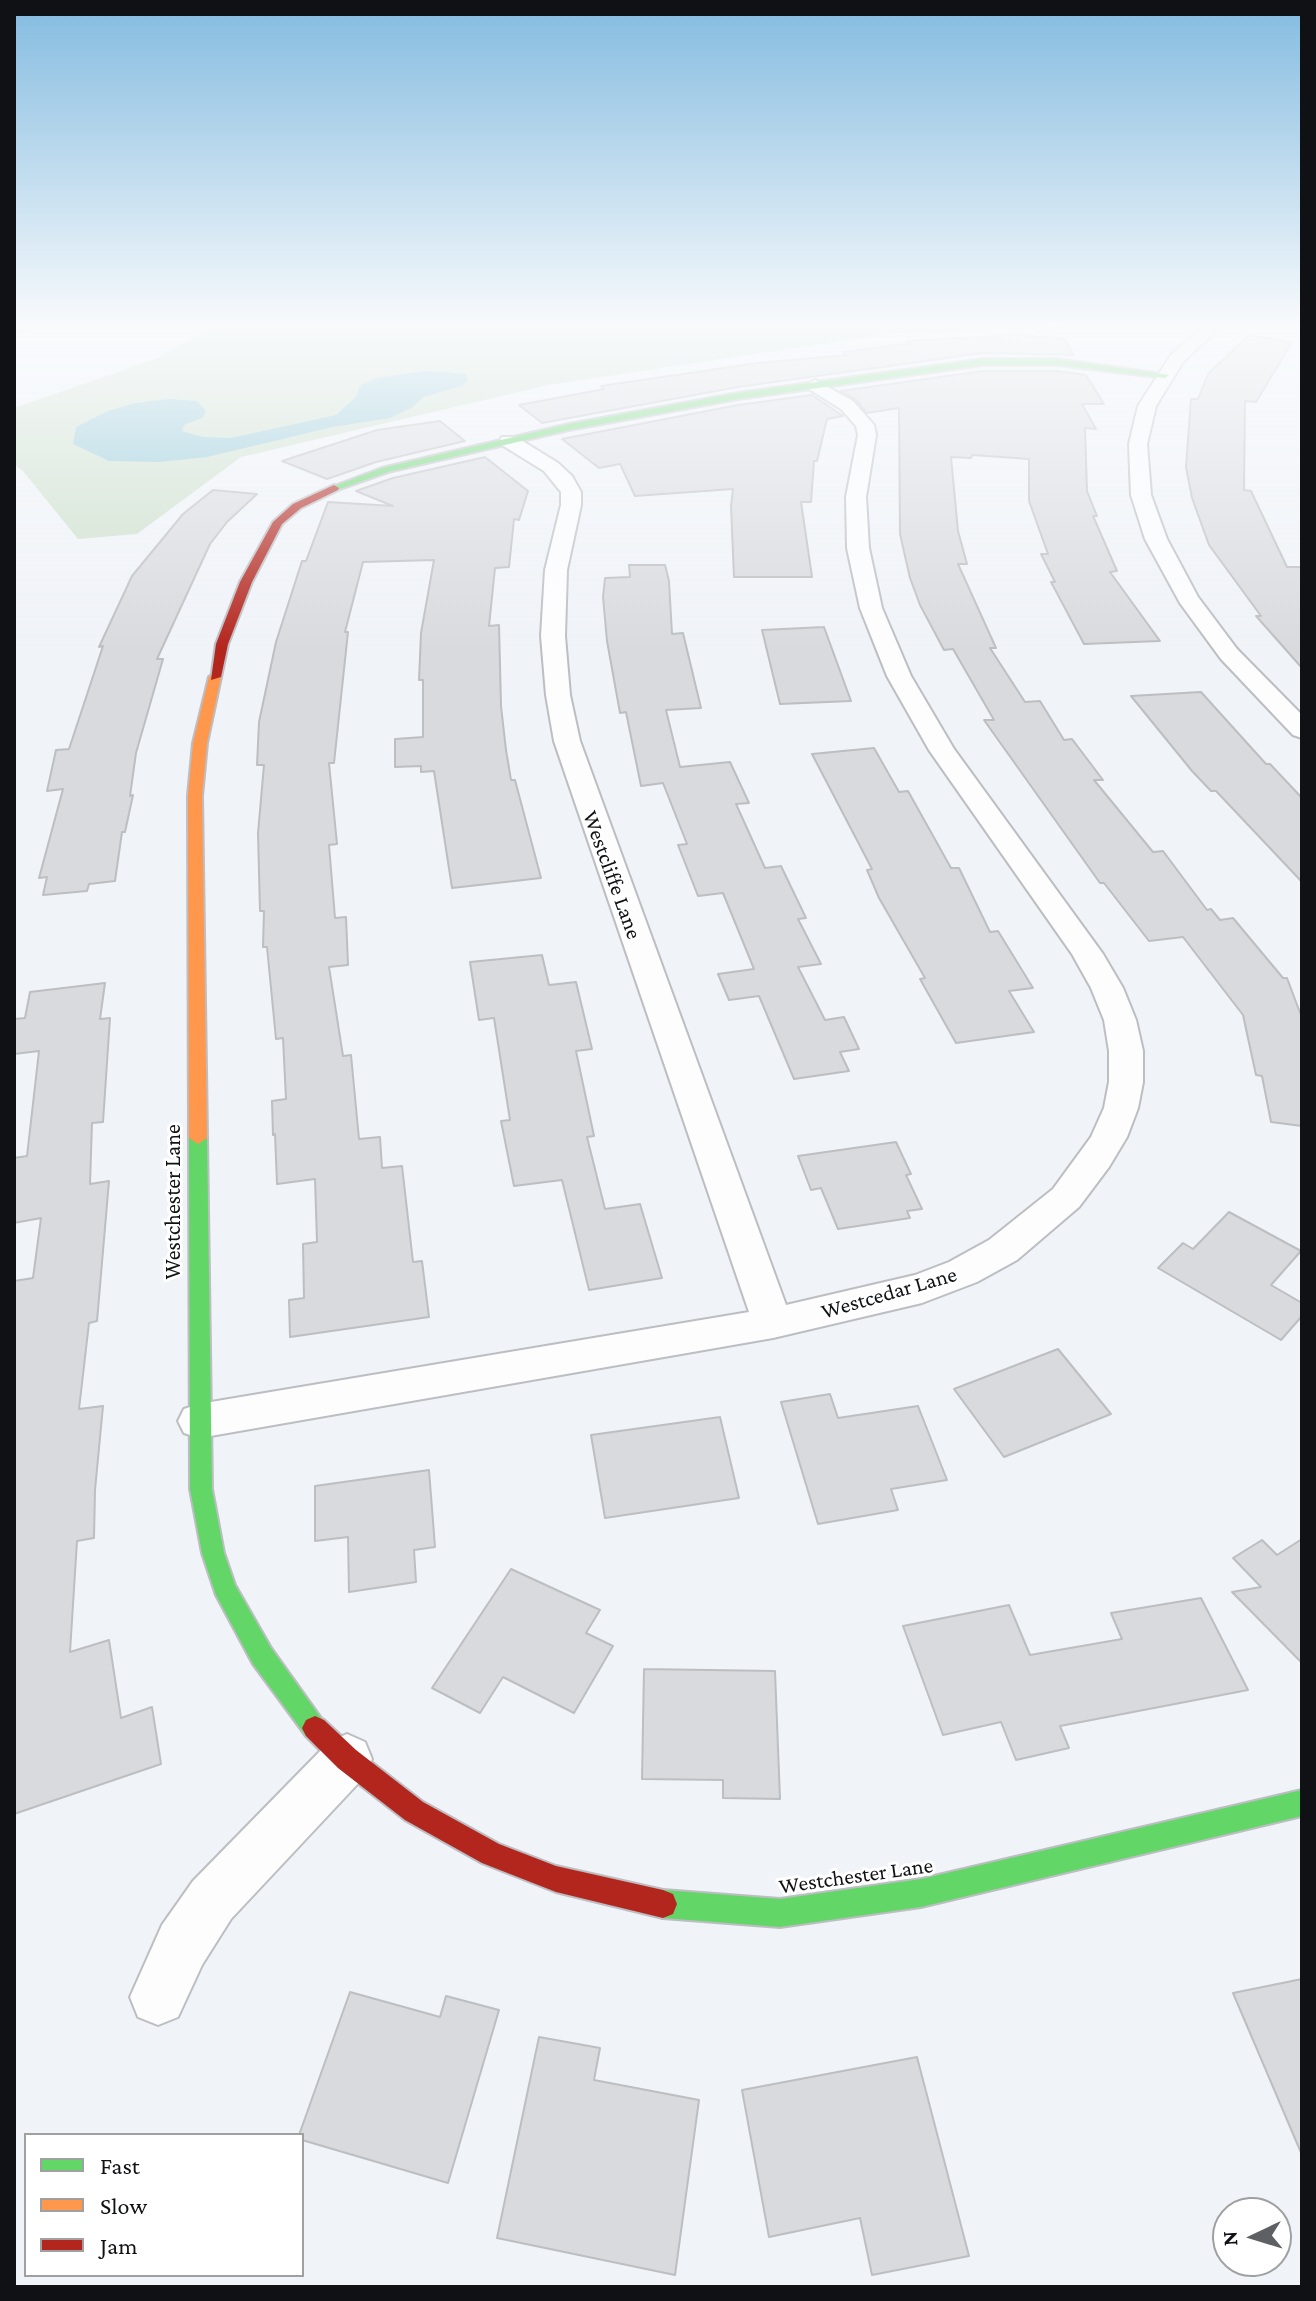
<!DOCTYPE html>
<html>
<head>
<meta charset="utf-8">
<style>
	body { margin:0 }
	#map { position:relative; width:1316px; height:2301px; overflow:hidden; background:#f0f3f8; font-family:"Crimson Pro",serif }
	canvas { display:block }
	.frame { position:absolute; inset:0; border:16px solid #101114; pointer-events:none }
	.legend { position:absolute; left:24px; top:2133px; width:280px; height:144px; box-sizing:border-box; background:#fff; border:2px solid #9fa0a1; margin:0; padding:10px 14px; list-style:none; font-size:24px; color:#101114 }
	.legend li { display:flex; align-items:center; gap:16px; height:40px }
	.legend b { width:40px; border:2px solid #9fa0a1 }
	.north { position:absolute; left:1212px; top:2197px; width:80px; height:80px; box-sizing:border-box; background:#fff; border:2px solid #9fa0a1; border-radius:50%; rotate:266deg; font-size:22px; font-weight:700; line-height:32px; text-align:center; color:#101114 }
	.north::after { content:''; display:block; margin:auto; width:28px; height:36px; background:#5e6064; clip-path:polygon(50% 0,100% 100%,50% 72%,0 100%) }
</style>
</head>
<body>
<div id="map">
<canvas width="1316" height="2301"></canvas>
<div class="frame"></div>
<ul class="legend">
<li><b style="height:10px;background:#63d668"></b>Fast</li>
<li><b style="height:10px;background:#ff974d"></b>Slow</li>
<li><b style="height:10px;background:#b3261e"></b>Jam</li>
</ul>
<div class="north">N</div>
</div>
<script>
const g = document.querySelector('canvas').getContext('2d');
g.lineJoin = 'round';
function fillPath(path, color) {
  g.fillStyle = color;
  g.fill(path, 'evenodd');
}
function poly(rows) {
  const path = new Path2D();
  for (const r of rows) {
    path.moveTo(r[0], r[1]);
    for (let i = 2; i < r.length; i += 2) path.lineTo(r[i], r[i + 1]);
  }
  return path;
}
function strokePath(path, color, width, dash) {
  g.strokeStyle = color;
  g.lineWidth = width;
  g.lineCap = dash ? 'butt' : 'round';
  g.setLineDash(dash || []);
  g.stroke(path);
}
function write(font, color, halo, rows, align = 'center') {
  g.font = font + ' "Crimson Pro",serif';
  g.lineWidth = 6;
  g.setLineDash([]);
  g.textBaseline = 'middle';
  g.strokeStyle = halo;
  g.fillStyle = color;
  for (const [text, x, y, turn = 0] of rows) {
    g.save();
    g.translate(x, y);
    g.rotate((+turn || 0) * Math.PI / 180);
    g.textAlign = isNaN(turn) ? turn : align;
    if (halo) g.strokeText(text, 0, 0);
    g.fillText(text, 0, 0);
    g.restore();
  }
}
const green = poly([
	[215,327,1085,327,896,333,549,385,241,457,137,534,78,539,23,471,14,464,14,408,153,360]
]);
const water = poly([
	[426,371,466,374,468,380,461,386,423,397,413,407,390,418,333,427,207,457,159,462,109,461,73,444,76,427,108,411,135,403,170,399,197,401,206,411,202,418,184,425,182,431,203,437,231,438,336,415,357,396,359,386,377,378]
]);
const building = poly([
	[1012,335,1064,338,1074,355,983,353,738,387,542,423,519,405,604,389,601,386,758,363,847,355,843,352,910,343,907,341,1012,335],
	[1249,335,1292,342,1256,402,1245,401,1244,490,1251,491,1287,567,1302,567,1302,668,1256,616,1261,616,1209,545,1192,498,1186,467,1191,399,1198,399,1208,374,1249,335],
	[983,371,1057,371,1086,375,1104,404,1082,404,1096,429,1085,428,1087,491,1097,516,1093,516,1117,571,1110,572,1160,641,1084,644,1051,582,1055,582,1041,554,1048,554,1029,501,1029,459,972,455,971,458,951,457,958,531,967,564,958,564,996,648,990,648,1025,702,1040,701,1064,740,1072,739,1103,780,1094,780,1153,852,1163,851,1207,910,1211,909,1220,920,1233,918,1283,978,1287,978,1302,1018,1302,1126,1271,1122,1262,1076,1256,1075,1243,1015,1183,937,1149,941,1104,883,1100,883,984,720,994,720,953,649,944,650,920,605,910,578,900,534,899,408,867,413,855,399,841,391,983,371],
	[812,395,843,416,827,419,817,461,814,461,811,502,801,502,812,577,734,577,731,506,733,489,635,496,620,464,599,468,562,439,738,405,812,395],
	[440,421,465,441,376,462,327,479,282,461,377,430,440,421],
	[485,457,528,491,519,520,514,519,509,567,495,568,489,626,499,625,501,706,506,750,511,780,515,780,541,878,452,888,434,771,421,772,421,766,395,767,395,739,423,737,423,680,419,680,421,633,434,560,363,562,345,632,348,632,334,763,329,763,337,844,329,845,335,918,346,917,348,965,329,967,343,1056,351,1055,359,1139,380,1137,382,1168,402,1166,413,1262,422,1261,429,1317,290,1337,289,1300,304,1298,303,1244,317,1242,315,1179,277,1184,275,1134,273,1135,272,1101,286,1099,283,1038,276,1039,267,947,263,947,264,911,260,911,258,833,264,765,257,765,259,722,276,642,302,561,306,561,328,502,393,506,356,491,393,478,485,457],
	[213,490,257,494,227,522,210,544,157,659,163,659,136,753,130,796,133,795,125,832,122,832,115,881,89,884,87,891,43,895,47,877,39,878,63,789,47,791,56,750,69,749,103,646,99,647,132,576,183,514,213,490],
	[629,565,665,565,669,581,672,634,683,633,701,708,666,710,680,767,730,762,749,803,736,804,765,868,781,866,806,918,798,919,821,964,798,967,825,1020,844,1017,859,1049,840,1052,849,1071,794,1079,759,996,729,1000,718,974,754,969,723,893,698,896,678,845,687,844,663,783,641,786,626,712,620,713,607,641,603,597,605,578,630,577,629,565],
	[824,627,851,701,780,704,762,630,824,627],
	[1201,692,1266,764,1270,764,1302,798,1302,882,1216,791,1211,791,1192,771,1131,696,1201,692],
	[874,748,899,792,908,791,951,868,959,868,990,932,998,931,1033,988,1009,991,1034,1032,956,1043,920,979,925,978,879,898,867,870,872,869,812,754,874,748],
	[542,955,549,985,576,982,592,1049,576,1051,594,1136,587,1137,605,1209,640,1204,662,1278,589,1290,562,1180,514,1186,501,1121,510,1120,494,1018,479,1020,470,962,542,955],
	[105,983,100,1019,110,1018,103,1122,92,1123,90,1184,109,1181,97,1321,89,1323,79,1409,103,1406,95,1490,94,1538,77,1541,70,1652,109,1640,121,1718,152,1707,161,1764,14,1814,14,1281,33,1278,41,1218,14,1223,14,1158,27,1156,39,1051,14,1054,14,1019,25,1018,30,992,105,983],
	[896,1142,911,1174,906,1175,922,1209,907,1211,910,1218,838,1229,821,1188,811,1190,798,1156,896,1142],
	[1229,1212,1301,1251,1271,1285,1302,1303,1302,1316,1281,1340,1158,1268,1183,1243,1193,1249,1229,1212],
	[1058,1349,1111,1414,1004,1457,954,1389,1058,1349],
	[830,1394,838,1418,918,1406,947,1480,891,1489,898,1510,818,1524,781,1402,830,1394],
	[720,1417,739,1498,605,1518,591,1435,720,1417],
	[429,1470,435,1547,414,1550,416,1582,349,1592,348,1537,315,1541,315,1486,429,1470],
	[1302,1539,1302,1663,1232,1592,1261,1587,1233,1558,1262,1540,1277,1555,1302,1539],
	[511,1569,600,1610,586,1633,613,1646,574,1713,503,1677,480,1713,432,1688,511,1569],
	[1201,1598,1248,1690,1060,1726,1069,1748,1016,1760,1001,1722,943,1735,903,1626,1009,1605,1030,1655,1122,1639,1111,1613,1201,1598],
	[644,1669,775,1671,780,1799,723,1798,723,1780,642,1779,644,1669],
	[1302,1979,1302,2155,1233,1993,1302,1979],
	[350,1992,440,2017,446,1996,499,2010,448,2183,302,2140,302,2135,299,2135,350,1992],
	[539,2037,600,2048,594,2080,699,2100,675,2275,497,2238,539,2037],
	[917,2057,969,2256,872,2275,860,2218,769,2237,742,2090,917,2057]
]);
const street = poly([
	[14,327,26,327,14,333,14,327],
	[1203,327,1220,327,1183,362,1156,406,1147,444,1151,495,1167,539,1198,597,1237,649,1302,715,1302,738,1293,735,1221,659,1180,603,1145,539,1131,495,1129,444,1138,406,1171,355,1203,327],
	[815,380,853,401,874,425,876,435,866,497,869,548,882,608,911,676,954,749,1103,954,1123,988,1136,1020,1143,1051,1143,1082,1138,1108,1127,1137,1109,1167,1079,1207,1017,1260,977,1282,922,1303,773,1338,199,1438,184,1433,178,1421,184,1409,199,1404,749,1312,554,741,546,695,541,636,545,570,561,505,561,492,544,471,502,445,500,441,502,437,516,437,558,463,572,476,581,492,581,505,567,570,565,636,570,695,580,741,786,1305,915,1275,949,1262,989,1240,1053,1189,1091,1137,1104,1108,1109,1082,1109,1051,1104,1020,1091,988,1072,954,929,750,887,676,860,608,847,548,846,497,858,435,856,426,841,409,809,389,806,385,815,380],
	[347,1734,365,1742,372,1759,365,1776,231,1919,202,1965,178,2017,158,2025,138,2017,130,1997,162,1925,193,1881,329,1742,347,1734]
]);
const fast = poly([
	[983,359,1057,359,1169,375,1165,378,1057,365,983,365,738,399,569,430,388,472,334,491,329,488,382,468,569,424,738,393,983,359],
	[198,1132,207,1138,212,1489,224,1553,235,1585,271,1648,328,1728,324,1736,315,1740,306,1736,253,1664,216,1595,202,1553,190,1489,189,1138,198,1132],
	[1302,1790,1302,1816,921,1907,780,1927,663,1918,653,1914,649,1904,653,1894,663,1890,780,1899,921,1879,1302,1790]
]);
const slow = poly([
	[215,673,221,677,207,743,202,796,207,1138,198,1144,189,1138,188,796,193,743,209,677,215,673]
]);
const jam = poly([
	[334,485,339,488,338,490,301,508,282,524,252,582,228,644,221,677,211,680,216,644,240,582,273,522,293,504,334,485],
	[315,1716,324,1720,356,1750,423,1802,499,1844,556,1866,663,1890,673,1894,677,1904,673,1914,663,1918,556,1892,482,1863,405,1820,338,1768,306,1736,302,1728,306,1720,315,1716]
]);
const streetNames = [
	["Westcliffe Lane",612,875,70],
	["Westchester Lane",173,1202,-90],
	["Westcedar Lane",889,1293,-16],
	["Westchester Lane",856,1876,-8]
];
fillPath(green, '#cddfcb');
fillPath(water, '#8dc6d5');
fillPath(building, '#d9dade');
strokePath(building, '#bcbec2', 2);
strokePath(street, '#bcbec2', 4);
strokePath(fast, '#bcbec2', 4);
strokePath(slow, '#bcbec2', 4);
strokePath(jam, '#bcbec2', 4);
fillPath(street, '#fdfdfe');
fillPath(fast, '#63d668');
fillPath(slow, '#ff974d');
fillPath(jam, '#b3261e');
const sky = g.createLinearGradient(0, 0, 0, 649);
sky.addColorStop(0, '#83bbe0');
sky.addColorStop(0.5, '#f8fafc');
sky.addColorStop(1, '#f8fafc00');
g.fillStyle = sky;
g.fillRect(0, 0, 1316, 649);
write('22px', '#101114', '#fff', streetNames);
</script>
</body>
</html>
